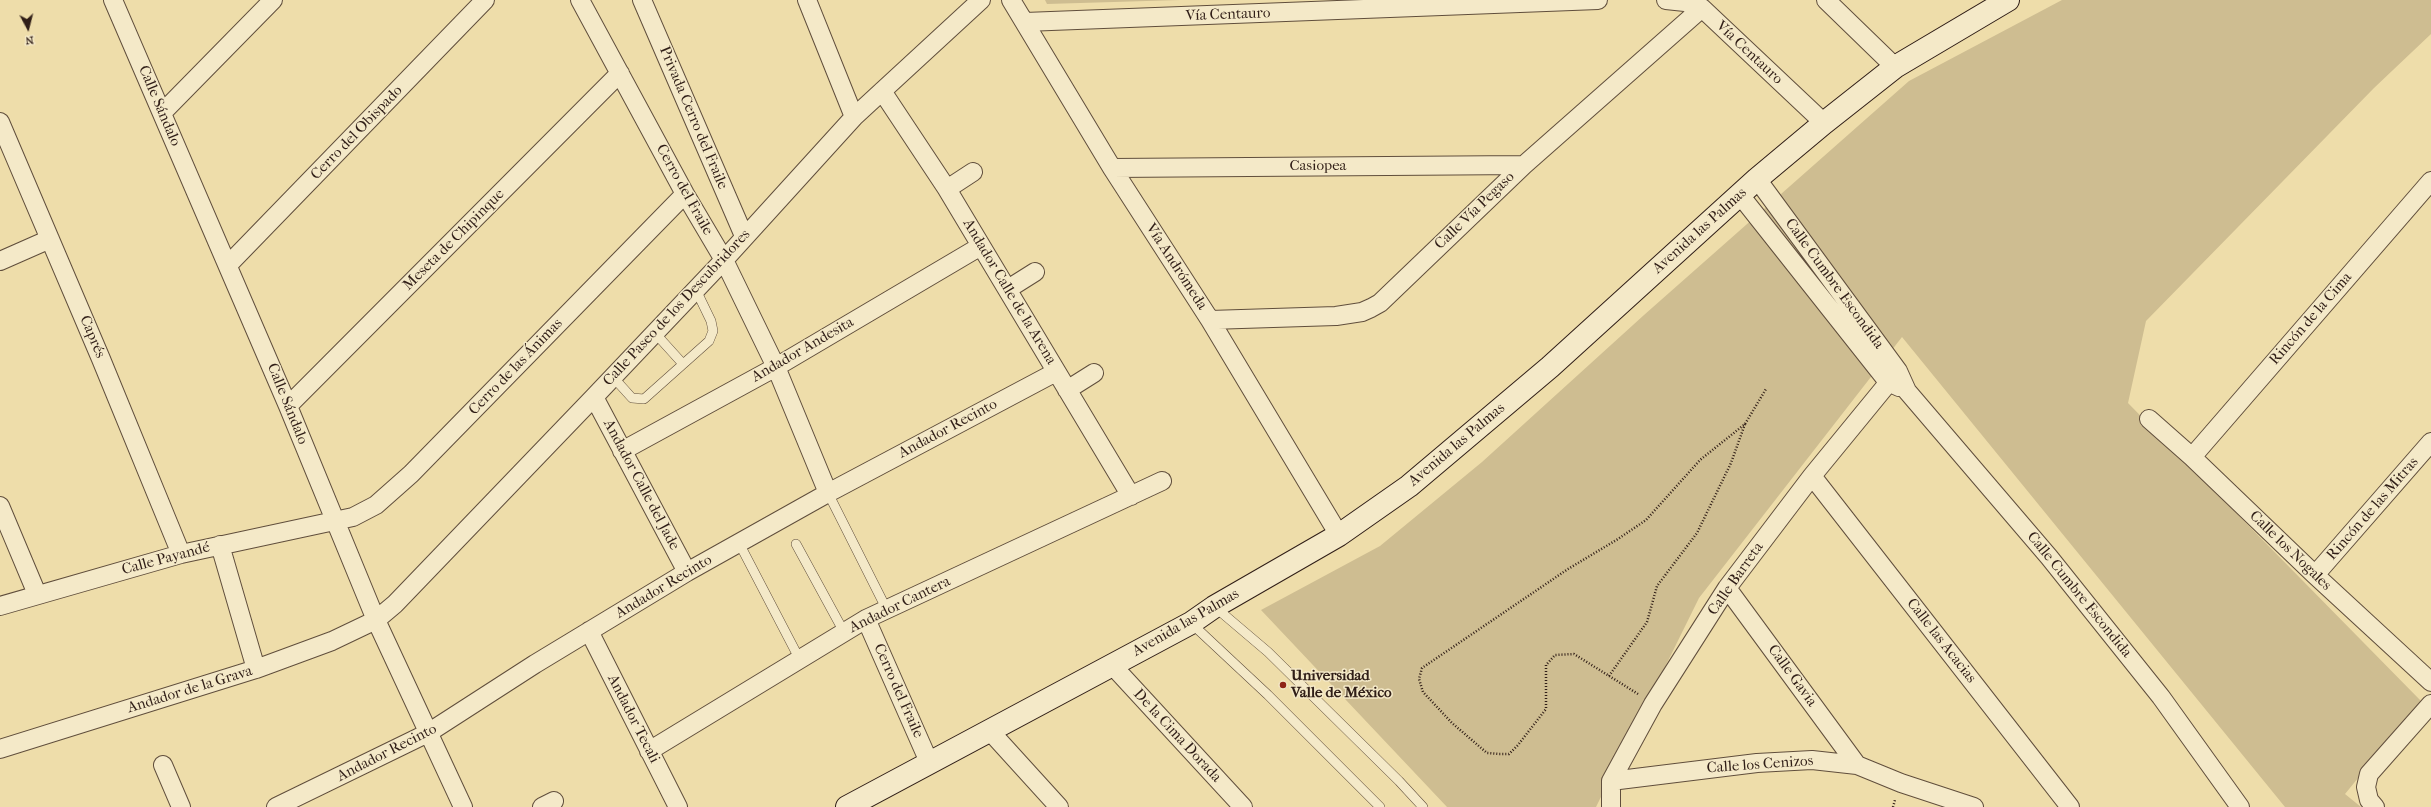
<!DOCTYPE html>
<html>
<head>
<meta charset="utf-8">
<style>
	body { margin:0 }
	#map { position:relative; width:2431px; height:807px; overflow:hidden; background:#eda; font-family:"IM FELL French Canon",serif }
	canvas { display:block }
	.north { position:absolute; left:8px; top:8px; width:40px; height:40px; -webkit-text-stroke:3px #f4e9c8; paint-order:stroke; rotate:173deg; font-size:11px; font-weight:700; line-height:16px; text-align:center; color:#301e17 }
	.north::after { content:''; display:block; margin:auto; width:14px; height:18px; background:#301e17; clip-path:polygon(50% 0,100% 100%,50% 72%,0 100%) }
</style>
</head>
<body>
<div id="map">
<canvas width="2431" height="807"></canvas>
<div class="north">N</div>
</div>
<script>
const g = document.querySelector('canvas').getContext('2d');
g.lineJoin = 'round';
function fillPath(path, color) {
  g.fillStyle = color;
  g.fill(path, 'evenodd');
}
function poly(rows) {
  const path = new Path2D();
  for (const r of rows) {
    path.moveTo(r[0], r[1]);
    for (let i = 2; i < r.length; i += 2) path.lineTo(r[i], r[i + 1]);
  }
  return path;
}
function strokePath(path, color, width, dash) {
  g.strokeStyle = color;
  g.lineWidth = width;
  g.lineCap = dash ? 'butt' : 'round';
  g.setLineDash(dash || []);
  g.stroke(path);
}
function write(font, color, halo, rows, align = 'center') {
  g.font = font + ' "IM FELL French Canon",serif';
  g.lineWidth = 3;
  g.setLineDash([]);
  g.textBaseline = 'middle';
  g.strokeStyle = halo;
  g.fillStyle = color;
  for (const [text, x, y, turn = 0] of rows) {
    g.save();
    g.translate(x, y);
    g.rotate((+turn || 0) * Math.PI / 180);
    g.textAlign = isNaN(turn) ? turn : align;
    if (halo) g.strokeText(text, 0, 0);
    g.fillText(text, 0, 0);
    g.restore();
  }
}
const green = poly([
	[1045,0,1180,0,1047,4],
	[2062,0,2431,0,2431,34,2374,88,2146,321,2128,403,2421,701,2345,794,2361,807,2285,807,1902,337,1699,598,1596,807,1447,807,1261,610,1380,546,1482,462,1644,315,1909,81]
]);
const path = poly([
	[1609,676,1647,622,1657,586,1697,533,1731,463,1745,424],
	[1638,694,1574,654,1555,655,1546,665,1546,709,1518,745,1509,754,1499,754,1487,753,1452,723,1423,692,1419,679,1422,668,1568,569,1618,539,1646,520,1700,460,1745,424,1766,389],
	[1893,807,1895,800]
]);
const lane = poly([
	[655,333,683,364],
	[613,377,632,398,644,399,709,341,713,331,711,321,696,290],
	[828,493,887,610],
	[739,543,800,660],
	[796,544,844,632],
	[1215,607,1268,652,1399,781,1423,807],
	[1191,623,1268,695,1380,807]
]);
const street = poly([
	[113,0,288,406,376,620,463,807],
	[580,0,685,194,724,260,776,367,828,493],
	[642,0,744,236],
	[807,0,854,117],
	[1011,0,1112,168,1210,320,1339,535],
	[1666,0,1685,2,1702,8,1824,123],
	[1826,0,1895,67],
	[1025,22,1598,0],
	[882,91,947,189,1131,496],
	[162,113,273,0],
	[0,122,101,359,181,554],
	[1112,168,1524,165],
	[1757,179,1898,371,1907,391,2049,557,2161,697,2240,807],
	[947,189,973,172],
	[1740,195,1888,382,1899,387],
	[0,261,50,239],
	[228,265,485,0],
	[1008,289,1035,272],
	[1210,320,1336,316,1362,312,1371,308,1380,303,1524,165,1702,8],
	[1067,390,1094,373],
	[594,397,687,572],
	[288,406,620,73],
	[2149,419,2192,457,2315,575,2431,682],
	[622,451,776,367,981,246],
	[2192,457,2431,181],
	[1812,476,2070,807],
	[0,506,37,594],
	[220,545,256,669],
	[2315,575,2431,442],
	[1727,588,1857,765],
	[0,606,181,554,353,517,376,505,411,474,685,194],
	[866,619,929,762],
	[589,631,678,807],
	[1112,665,1243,807],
	[989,730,1059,807],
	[0,749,256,669,332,641,376,620,395,604,594,397,724,260,854,117,981,0],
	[649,751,866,619,1162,481],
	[163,765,181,807],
	[1611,781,1757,763,1812,760,1857,765,1901,783,1974,807],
	[276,807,428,733,535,664,687,572,828,493,1056,372],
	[542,807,554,801],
	[1611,807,1611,781,1653,704,1727,588,1812,476,1898,371],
	[2375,807,2369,800,2366,787,2369,774,2431,704]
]);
const secondary = poly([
	[847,807,1191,623,1214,607,1339,535,1409,486,1550,367,1757,179,1824,123,1895,67,2008,0]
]);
const markers = [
	[1283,685,4,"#8f2418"]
];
const streetNames = [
	["Vía Centauro",1228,15,-2],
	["Vía Centauro",1749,53,43],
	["Calle Sándalo",159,106,67],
	["Privada Cerro del Fraile",693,118,67],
	["Cerro del Obispado",357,133,-46],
	["Casiopea",1318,166],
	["Cerro del Fraile",684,190,61],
	["Calle Vía Pegaso",1475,211,-44],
	["Avenida las Palmas",1700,231,-42],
	["Meseta de Chipinque",454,240,-45],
	["Vía Andrómeda",1176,267,57],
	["Calle Cumbre Escondida",1834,284,54],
	["Andador Calle de la Arena",1009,292,59],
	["Calle Paseo de los Descubridores",677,308,-47],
	["Rincón de la Cima",2311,319,-49],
	["Caprés",92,337,67],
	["Andador Andesita",803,350,-30],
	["Cerro de las Ánimas",516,367,-46],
	["Calle Sándalo",287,404,68],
	["Andador Recinto",948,429,-28],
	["Avenida las Palmas",1457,445,-40],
	["Andador Calle del Jade",641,485,62],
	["Rincón de las Mitras",2373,509,-49],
	["Calle los Nogales",2290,551,44],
	["Calle Payandé",166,559,-15],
	["Calle Barreta",1736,579,-55],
	["Andador Recinto",664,587,-31],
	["Calle Cumbre Escondida",2079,595,51],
	["Andador Cantera",900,605,-26],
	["Avenida las Palmas",1186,623,-30],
	["Calle las Acacias",1941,641,52],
	["Calle Gavia",1792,676,54],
	["Andador de la Grava",190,690,-17],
	["Cerro del Fraile",898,691,66],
	["Andador Tecali",633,719,63],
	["De la Cima Dorada",1177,736,47],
	["Andador Recinto",387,753,-27],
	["Calle los Cenizos",1760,765,-4]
];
const poiNames = [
	["Universidad",1291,676],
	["Valle de México",1291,693]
];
fillPath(green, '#cebd91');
strokePath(lane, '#604e3c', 10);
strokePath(street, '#604e3c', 20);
strokePath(secondary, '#301e17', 24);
strokePath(path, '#301e17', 2.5, [1, 2]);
strokePath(lane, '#f4e9c8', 9);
strokePath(street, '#f4e9c8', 18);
strokePath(secondary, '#f4e9c8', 22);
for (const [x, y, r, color] of markers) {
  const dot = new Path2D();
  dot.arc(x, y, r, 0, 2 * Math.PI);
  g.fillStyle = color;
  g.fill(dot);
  strokePath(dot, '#f4e9c8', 1.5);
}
write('15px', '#301e17', '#f4e9c8', streetNames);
write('bold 15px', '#301e17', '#f4e9c8', poiNames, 'left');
</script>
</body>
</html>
